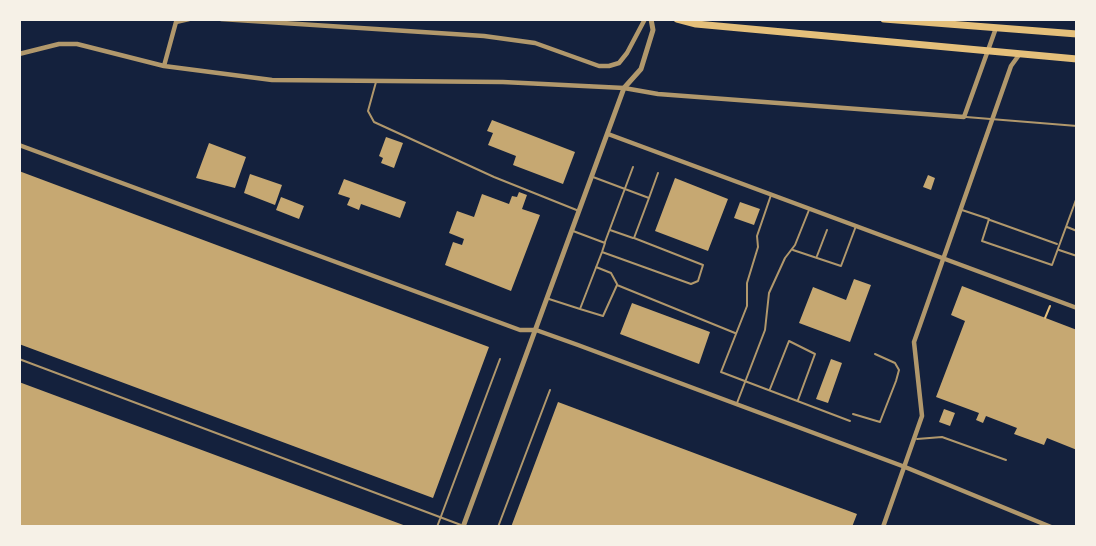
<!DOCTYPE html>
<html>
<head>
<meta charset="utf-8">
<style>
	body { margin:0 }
	#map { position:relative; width:1096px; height:546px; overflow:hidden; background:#14213d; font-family:"Roboto Condensed",sans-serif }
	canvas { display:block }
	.frame { position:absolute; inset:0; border:21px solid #f6f1e7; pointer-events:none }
</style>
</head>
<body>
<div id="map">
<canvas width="1096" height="546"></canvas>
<div class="frame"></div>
</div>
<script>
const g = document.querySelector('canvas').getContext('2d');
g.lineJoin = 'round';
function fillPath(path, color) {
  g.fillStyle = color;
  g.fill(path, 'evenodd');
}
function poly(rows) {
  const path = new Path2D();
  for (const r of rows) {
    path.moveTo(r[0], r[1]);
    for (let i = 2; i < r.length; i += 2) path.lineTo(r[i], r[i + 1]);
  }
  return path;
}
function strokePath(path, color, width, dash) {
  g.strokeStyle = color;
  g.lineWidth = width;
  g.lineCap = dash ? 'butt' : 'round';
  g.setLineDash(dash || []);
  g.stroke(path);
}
const building = poly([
	[492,120,575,152,563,184,513,165,516,156,488,145,493,133,487,131],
	[386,137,403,143,394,168,381,163,383,158,379,156],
	[209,143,246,157,235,188,196,178],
	[19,171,489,347,433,498,19,344],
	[250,174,282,185,275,205,244,193],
	[928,175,935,178,931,190,923,187],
	[675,178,728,199,708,251,655,231],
	[344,179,406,202,400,218,361,204,359,210,347,205,350,198,338,194],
	[519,192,527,195,522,209,540,215,511,291,445,265,453,242,462,245,464,239,449,233,457,211,474,217,482,194,509,204,512,196,517,197],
	[281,197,304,206,299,219,276,210],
	[740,202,760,209,754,225,734,218],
	[854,279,871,285,850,342,799,323,813,287,846,300],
	[962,286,1077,330,1077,450,1047,438,1044,445,1014,434,1017,428,986,416,983,423,976,420,979,413,936,397,965,321,951,315],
	[632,303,710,332,699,364,620,334],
	[831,359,842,363,828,403,816,399],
	[19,382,406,526,406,527,19,527],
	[558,402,857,514,852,527,511,527],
	[944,409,955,413,950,426,939,422]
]);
const path = poly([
	[1045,318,1050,306]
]);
const service = poly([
	[376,82,368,111,374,122,494,177,579,211],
	[966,117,1077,126],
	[593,177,649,198,658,173],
	[771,195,757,236,758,247,747,283,747,306,721,372,850,421],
	[962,210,989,219,982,241,1052,265,1077,197],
	[990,220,1057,244],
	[1067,227,1077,231],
	[610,230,633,238],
	[605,242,633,167],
	[793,250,841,266,856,226],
	[1059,250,1077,256],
	[602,252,691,284,698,281,703,265,634,238,649,198],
	[817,256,827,230],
	[596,267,611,273,617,284],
	[549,299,580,309,602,252,605,243,573,231],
	[580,309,603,316,617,285,735,333],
	[19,359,461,525],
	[770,389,789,341,815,354,798,400],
	[737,403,765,330,769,293,785,258,795,245,809,210],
	[853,414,880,422,896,381,899,370,895,363,875,354],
	[917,439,942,437,1006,460],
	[437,527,500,359],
	[498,527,550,390]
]);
const minor = poly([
	[221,19,484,36,535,43,599,66,609,66,619,63,627,53,645,19],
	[19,54,59,44,77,44,164,66,272,80,503,82,624,88,658,94,964,117,996,28],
	[164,66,176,22,189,19],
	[608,134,1077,308],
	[19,145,520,330,536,330,578,345,905,467,1051,527],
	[883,527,922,416,914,342,1011,66,1019,55]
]);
const tertiary = poly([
	[463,527,624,88,641,69,653,30,651,19]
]);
const primary = poly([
	[677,19,696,24,1077,59],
	[884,19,1077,34]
]);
fillPath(building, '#c6a872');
strokePath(path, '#e5c07b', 2);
strokePath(service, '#b1986c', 2);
strokePath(minor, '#b1986c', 4.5);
strokePath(tertiary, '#b1986c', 5);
strokePath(primary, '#e5c07b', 7);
</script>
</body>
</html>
